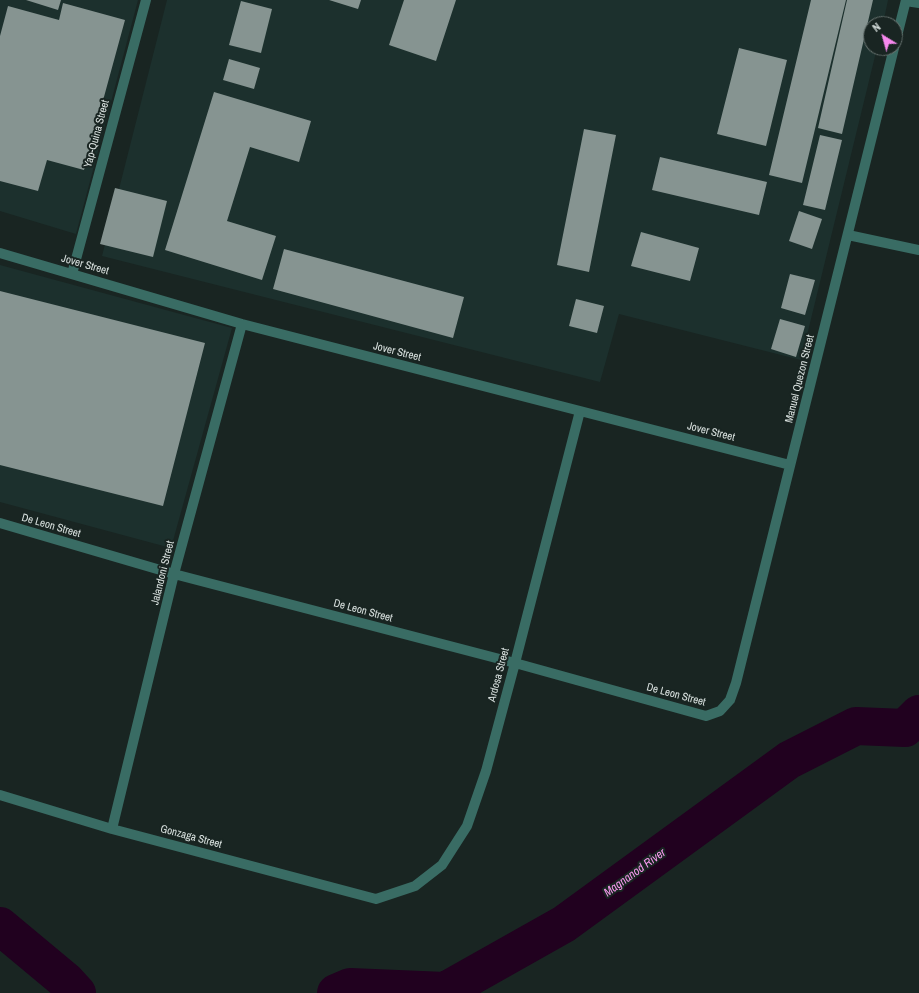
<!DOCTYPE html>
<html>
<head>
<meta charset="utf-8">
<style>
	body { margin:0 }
	#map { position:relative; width:919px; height:993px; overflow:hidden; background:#192522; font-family:"Archivo Narrow",sans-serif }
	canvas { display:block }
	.north { position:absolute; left:863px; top:16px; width:40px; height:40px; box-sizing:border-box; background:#192522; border:1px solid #65706d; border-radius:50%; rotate:323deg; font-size:11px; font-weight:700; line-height:16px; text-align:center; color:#d8e0de }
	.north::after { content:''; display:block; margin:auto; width:14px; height:18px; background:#f688ed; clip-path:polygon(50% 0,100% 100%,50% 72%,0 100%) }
</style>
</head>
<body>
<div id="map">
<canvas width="919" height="993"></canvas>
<div class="north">N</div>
</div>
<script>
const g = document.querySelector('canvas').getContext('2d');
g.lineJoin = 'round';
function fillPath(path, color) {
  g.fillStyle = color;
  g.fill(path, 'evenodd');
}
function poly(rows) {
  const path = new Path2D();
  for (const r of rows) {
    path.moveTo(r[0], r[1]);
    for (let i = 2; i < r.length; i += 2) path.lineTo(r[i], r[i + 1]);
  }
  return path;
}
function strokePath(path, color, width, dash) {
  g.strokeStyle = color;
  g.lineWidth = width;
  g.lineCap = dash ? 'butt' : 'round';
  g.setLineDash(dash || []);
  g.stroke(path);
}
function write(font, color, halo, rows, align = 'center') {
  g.font = font + ' "Archivo Narrow",sans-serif';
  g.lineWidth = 4;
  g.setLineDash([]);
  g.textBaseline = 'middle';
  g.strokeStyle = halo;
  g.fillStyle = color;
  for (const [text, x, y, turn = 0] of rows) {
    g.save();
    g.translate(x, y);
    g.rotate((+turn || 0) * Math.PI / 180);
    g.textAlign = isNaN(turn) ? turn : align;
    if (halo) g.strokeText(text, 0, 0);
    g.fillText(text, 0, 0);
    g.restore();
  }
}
const built = poly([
	[0,0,138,0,76,234,0,211],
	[167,0,888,0,883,24,871,24,871,48,877,48,801,360,619,314,600,382,102,256],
	[0,265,232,328,171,548,0,502]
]);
const water = poly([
	[0,917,66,981,0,942]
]);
const river = poly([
	[0,926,66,981,77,993],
	[336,993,350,987,445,991,564,924,789,760,856,726,905,728,919,714]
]);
const building = poly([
	[26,0,61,0,58,10],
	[329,0,361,0,358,9],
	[404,0,456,0,436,61,389,45],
	[811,0,846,0,802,183,769,175],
	[847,0,873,0,842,134,818,128],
	[241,1,272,9,261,53,229,45],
	[63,3,125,20,84,170,47,160,38,191,0,181,0,36,8,6,59,20],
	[739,48,787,60,766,146,717,134],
	[229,59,260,68,254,89,223,80],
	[214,92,311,121,299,162,250,147,227,221,276,236,262,280,165,250],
	[584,129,616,135,589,272,557,265],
	[820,135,842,140,825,210,803,205],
	[660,157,767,182,759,215,652,190],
	[115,188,167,201,153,257,100,244],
	[799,211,822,219,812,249,789,241],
	[641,232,699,248,690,281,631,266],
	[284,249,464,297,453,338,273,289],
	[790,274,815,280,805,315,781,308],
	[0,291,205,343,163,506,0,465],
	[576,299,604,306,597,333,569,326],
	[780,319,805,326,796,357,771,349]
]);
const minor = poly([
	[906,1,919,3],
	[895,44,906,0],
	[848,235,919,250],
	[0,253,242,324,790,465],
	[72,274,146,0],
	[0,523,174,574,515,663,706,716,720,711,730,700,736,683,894,48],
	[0,795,112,829,376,899,415,886,442,865,467,826,486,771,515,663,580,411],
	[112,829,174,574,242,324]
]);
const streetNames = [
	["Yap-Quina Street",97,134,-75],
	["Jover Street",85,265,16],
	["Jover Street",397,352,14],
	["Manuel Quezon Street",800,379,-76],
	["Jover Street",711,432,14],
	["De Leon Street",51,526,16],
	["Jalandoni Street",163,573,-76],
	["De Leon Street",363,611,15],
	["Ardosa Street",499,675,-75],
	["De Leon Street",676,695,15],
	["Gonzaga Street",191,837,15]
];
const waterNames = [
	["Magnanod River",635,873,-36]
];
fillPath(built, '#1c302d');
fillPath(water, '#21011f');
strokePath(river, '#21011f', 38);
fillPath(building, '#869491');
strokePath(minor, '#396c64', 10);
write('11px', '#d8e0de', '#192522', streetNames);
write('italic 12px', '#f999f0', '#192522', waterNames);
</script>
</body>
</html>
